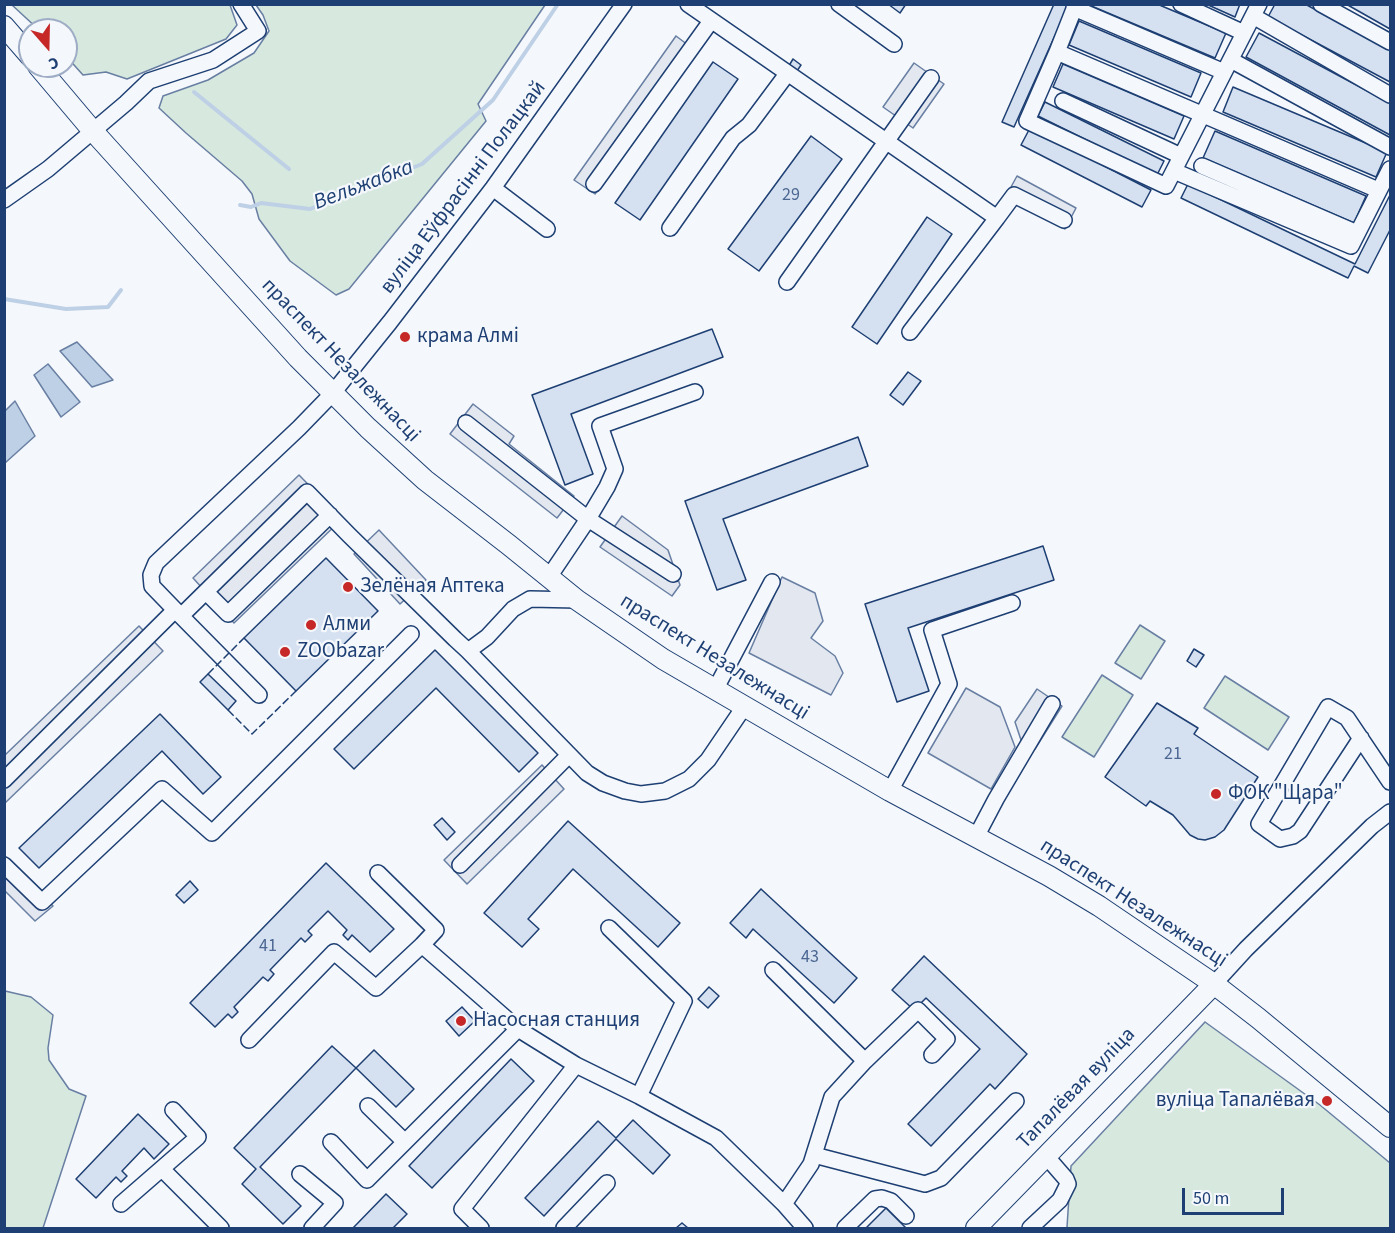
<!DOCTYPE html>
<html>
<head>
<meta charset="utf-8">
<style>
	body { margin:0 }
	#map { position:relative; width:1395px; height:1233px; overflow:hidden; background:#f4f7fb; font-family:"Source Sans 3",sans-serif }
	canvas { display:block }
	.frame { position:absolute; inset:0; border:6px solid #1d3f73; pointer-events:none }
	.north { position:absolute; left:18px; top:18px; width:60px; height:60px; box-sizing:border-box; background:#f4f7fb; border:2px solid #9eadc5; border-radius:50%; rotate:160deg; font-size:16px; font-weight:700; line-height:24px; text-align:center; color:#1d3f73 }
	.north::after { content:''; display:block; margin:auto; width:21px; height:27px; background:#c62828; clip-path:polygon(50% 0,100% 100%,50% 72%,0 100%) }
	.scale { position:absolute; left:1182px; top:1188px; width:102px; height:27px; box-sizing:border-box; border:3px solid #1d3f73; border-top:0; padding-left:8px; font-size:18px; line-height:21px; white-space:nowrap; color:#1d3f73; -webkit-text-stroke:4px #f4f7fb; paint-order:stroke }
</style>
</head>
<body>
<div id="map">
<canvas width="1395" height="1233"></canvas>
<div class="frame"></div>
<div class="north">С</div>
<div class="scale">50 m</div>
</div>
<script>
const g = document.querySelector('canvas').getContext('2d');
g.lineJoin = 'round';
function fillPath(path, color) {
  g.fillStyle = color;
  g.fill(path, 'evenodd');
}
function poly(rows) {
  const path = new Path2D();
  for (const r of rows) {
    path.moveTo(r[0], r[1]);
    for (let i = 2; i < r.length; i += 2) path.lineTo(r[i], r[i + 1]);
  }
  return path;
}
function strokePath(path, color, width, dash) {
  g.strokeStyle = color;
  g.lineWidth = width;
  g.lineCap = dash ? 'butt' : 'round';
  g.setLineDash(dash || []);
  g.stroke(path);
}
function write(font, color, halo, rows, align = 'center') {
  g.font = font + ' "Source Sans 3",sans-serif';
  g.lineWidth = 4.5;
  g.setLineDash([]);
  g.textBaseline = 'middle';
  g.strokeStyle = halo;
  g.fillStyle = color;
  for (const [text, x, y, turn = 0] of rows) {
    g.save();
    g.translate(x, y);
    g.rotate((+turn || 0) * Math.PI / 180);
    g.textAlign = isNaN(turn) ? turn : align;
    if (halo) g.strokeText(text, 0, 0);
    g.fillText(text, 0, 0);
    g.restore();
  }
}
const green = poly([
	[12,5,230,5,237,25,226,39,127,79,106,72,83,75,66,56,66,30,39,30,12,5],
	[256,5,545,5,478,104,486,121,349,289,336,295,290,261,259,219,252,194,242,181,186,133,159,108,163,96,208,80,254,53,269,31,263,15,256,5],
	[1140,625,1165,641,1141,679,1115,663,1140,625],
	[1102,675,1133,695,1094,757,1062,737,1102,675],
	[1225,676,1289,717,1268,750,1204,708,1225,676],
	[5,991,31,997,53,1015,48,1048,49,1060,69,1089,86,1096,43,1228,5,1228,5,991],
	[1205,1022,1320,1105,1390,1163,1390,1228,1068,1228,1067,1227,1071,1166,1205,1022]
]);
const parking = poly([
	[676,36,696,51,595,194,574,180,676,36],
	[914,63,944,84,913,128,883,107,914,63],
	[1017,176,1076,208,1065,229,1005,198,1017,176],
	[473,404,514,436,509,444,574,496,557,518,450,434,473,404],
	[299,475,342,519,234,623,193,578,299,475],
	[622,516,668,550,680,585,672,596,600,547,622,516],
	[379,530,426,580,400,604,354,554,379,530],
	[782,577,815,593,823,621,811,638,835,656,843,673,831,695,749,653,782,577],
	[139,626,163,651,5,803,5,755,139,626],
	[966,688,1000,707,1015,747,991,789,928,753,966,688],
	[1037,689,1062,706,1035,749,1021,740,1015,722,1037,689],
	[542,765,564,789,467,884,444,860,542,765],
	[4,855,53,906,35,921,5,891,4,855]
]);
const water = poly([
	[77,342,113,380,92,387,60,351,77,342],
	[48,364,80,402,61,417,34,375,48,364],
	[15,401,35,436,5,463,5,411,15,401]
]);
const stream = poly([
	[194,92,289,169],
	[240,205,251,207,261,203,310,209,422,164,493,100,558,4],
	[4,299,66,309,108,307,121,290]
]);
const building = poly([
	[888,4,906,4,900,13,888,4],
	[1054,4,1069,4,1014,127,1002,122,1054,4],
	[1157,4,1226,33,1215,58,1089,5,1157,4],
	[1206,4,1240,4,1235,17,1206,4],
	[1275,4,1305,4,1390,50,1390,82,1268,17,1275,4],
	[1346,4,1390,4,1390,29,1346,4],
	[1079,21,1201,73,1191,97,1069,45,1079,21],
	[1259,33,1390,103,1390,135,1246,57,1259,33],
	[793,59,801,65,795,74,787,69,793,59],
	[713,62,738,79,640,220,615,203,713,62],
	[1063,64,1184,116,1174,139,1053,87,1063,64],
	[1233,87,1387,152,1376,177,1223,112,1233,87],
	[1045,102,1164,161,1157,175,1038,116,1045,102],
	[1030,128,1151,190,1142,207,1021,145,1030,128],
	[1215,131,1366,196,1354,223,1203,158,1215,131],
	[811,136,842,159,759,271,728,249,811,136],
	[1188,184,1355,264,1390,195,1390,230,1368,273,1354,266,1348,278,1181,198,1188,184],
	[927,217,952,234,877,344,852,327,927,217],
	[712,329,723,357,571,414,593,474,565,485,532,395,712,329],
	[908,372,921,381,903,405,890,395,908,372],
	[858,437,868,466,723,519,746,580,717,590,685,501,858,437],
	[1043,546,1054,580,908,628,929,691,897,702,865,604,1043,546],
	[326,558,378,611,296,691,244,638,326,558],
	[1194,649,1204,655,1196,667,1187,661,1194,649],
	[435,650,538,753,519,772,436,688,354,769,334,749,435,650],
	[208,674,236,701,228,710,200,682,208,674],
	[1157,703,1198,728,1194,734,1258,777,1224,830,1215,837,1205,840,1198,839,1190,835,1173,815,1150,801,1146,806,1105,777,1157,703],
	[160,714,221,777,203,794,162,751,39,868,19,848,160,714],
	[442,818,455,832,447,840,434,825,442,818],
	[568,821,680,923,658,947,573,869,528,919,539,929,522,947,484,913,568,821],
	[326,863,394,929,370,952,352,935,348,940,343,935,347,930,328,911,308,931,312,935,305,942,301,938,270,970,274,974,268,981,263,977,234,1007,238,1012,232,1018,228,1014,215,1027,190,1003,326,863],
	[190,881,198,890,184,903,176,895,190,881],
	[761,889,857,978,834,1003,753,929,746,938,730,923,761,889],
	[924,956,1027,1054,995,1089,990,1084,931,1146,908,1124,980,1049,926,998,914,1010,892,990,924,956],
	[709,987,719,996,708,1008,698,999,709,987],
	[462,1007,475,1021,459,1036,446,1021,462,1007],
	[332,1046,356,1068,260,1167,301,1206,283,1224,242,1184,256,1169,234,1148,332,1046],
	[374,1050,414,1089,396,1107,356,1068,374,1050],
	[511,1059,534,1081,432,1188,409,1166,511,1059],
	[138,1114,169,1144,154,1159,144,1148,122,1171,127,1176,121,1182,116,1177,96,1198,76,1179,138,1114],
	[633,1120,670,1155,653,1174,616,1139,544,1216,525,1198,598,1121,616,1138,633,1120],
	[386,1194,407,1214,393,1228,353,1228,386,1194],
	[886,1208,906,1228,866,1228,886,1208],
	[682,1223,688,1228,676,1228,682,1223]
]);
const minor = poly([
	[688,4,997,218,910,332],
	[839,4,894,44],
	[1076,4,1057,52,1027,121,1166,186,1259,4],
	[1181,4,1244,33],
	[1321,4,1390,42],
	[1074,8,1224,72],
	[1253,16,1390,95],
	[1057,52,1378,190],
	[1231,60,1390,147],
	[1063,101,1181,156],
	[1202,166,1357,233],
	[1174,171,1351,246,1390,169],
	[594,184,711,21],
	[493,188,547,229],
	[4,200,48,169,126,103,149,81,213,60,258,31,241,4],
	[997,218,1014,195,1064,220],
	[670,228,733,138,749,125,787,74],
	[787,282,931,78],
	[466,423,588,519,673,574],
	[549,577,588,519,607,487,615,469,600,426,695,392],
	[206,592,228,614,330,515],
	[181,616,152,586,151,575,156,563,299,428,332,394,390,322,493,188,624,4],
	[468,651,587,773,603,783,625,791,641,794,665,791,689,779,708,760,744,707],
	[715,690,772,582],
	[259,695,181,616,307,492,349,535,455,639,468,651,487,637,513,609,530,599,577,600],
	[1361,738,1300,831,1293,836,1280,839,1259,824,1328,707,1347,718,1390,782],
	[4,780,175,610],
	[890,791,949,684,932,630,1012,603],
	[976,837,996,799,1052,704],
	[4,865,42,902,162,789,212,833,411,634],
	[460,865,569,755],
	[609,928,684,1001,639,1096],
	[422,945,518,1029,576,1065,639,1096,716,1138,784,1204,805,1228],
	[773,970,865,1061,832,1097,811,1164,784,1204],
	[1214,984,1246,949,1372,826,1390,812],
	[249,1040,334,952,376,988,422,945,436,930,378,873],
	[865,1061,918,1010,947,1039,932,1055],
	[368,1106,405,1142],
	[331,1142,367,1180,518,1029],
	[814,1155,925,1184,941,1178,1016,1101],
	[162,1169,221,1228],
	[300,1174,335,1203,312,1228],
	[121,1204,198,1137,173,1110],
	[481,1228,462,1209,576,1065],
	[564,1228,607,1183],
	[845,1228,875,1199,882,1198,891,1201,906,1216],
	[1030,1228,1060,1200,1068,1184,1066,1179,1046,1156]
]);
const major = poly([
	[4,26,30,56],
	[38,66,92,130,298,358,368,428,425,480,509,545,577,600,663,659,890,791,1049,876,1099,906,1214,984,1258,1018,1390,1127],
	[976,1228,1214,984]
]);
const fence = poly([
	[208,674,244,638],
	[228,710,252,734,296,691]
]);
const markers = [
	[405,337,6,"#c62828"],
	[348,587,6,"#c62828"],
	[311,625,6,"#c62828"],
	[285,652,6,"#c62828"],
	[1216,794,6,"#c62828"],
	[461,1021,6,"#c62828"],
	[1327,1101,6,"#c62828"]
];
const numberNames = [
	["29",791,196],
	["21",1173,755],
	["41",268,947],
	["43",810,958]
];
const streetNames = [
	["вуліца Еўфрасінні Полацкай",464,188,-53],
	["праспект Незалежнасці",340,361,46],
	["праспект Незалежнасці",714,658,32],
	["праспект Незалежнасці",1133,904,33],
	["Тапалёвая вуліца",1077,1089,-46]
];
const poiNames = [
	["крама Алмі",417,337],
	["Зелёная Аптека",360,587],
	["Алми",323,625],
	["ZOObazar",297,652],
	["ФОК \"Щара\"",1228,794],
	["Насосная станция",473,1021],
	["вуліца Тапалёвая",1315,1101,"right"]
];
const waterNames = [
	["Вельжабка",364,186,-21]
];
fillPath(green, '#d7e8df');
strokePath(green, '#687fa3', 1.5);
fillPath(parking, '#e3e8f0');
strokePath(parking, '#687fa3', 1.5);
fillPath(water, '#bed0e5');
strokePath(water, '#687fa3', 1.5);
strokePath(stream, '#bed0e5', 4);
fillPath(building, '#d5e0f0');
strokePath(building, '#1d3f73', 1.5);
strokePath(minor, '#1d3f73', 18);
strokePath(major, '#1d3f73', 22);
strokePath(minor, '#f4f7fb', 15);
strokePath(major, '#f4f7fb', 20);
strokePath(fence, '#1d3f73', 1.5, [8, 3]);
for (const [x, y, r, color] of markers) {
  const dot = new Path2D();
  dot.arc(x, y, r, 0, 2 * Math.PI);
  g.fillStyle = color;
  g.fill(dot);
  strokePath(dot, '#f4f7fb', 2);
}
write('18px', '#4b6792', null, numberNames);
write('21px', '#1d3f73', '#f4f7fb', streetNames);
write('21px', '#1d3f73', '#f4f7fb', poiNames, 'left');
write('italic 22px', '#1d3f73', '#f4f7fb', waterNames);
</script>
</body>
</html>
